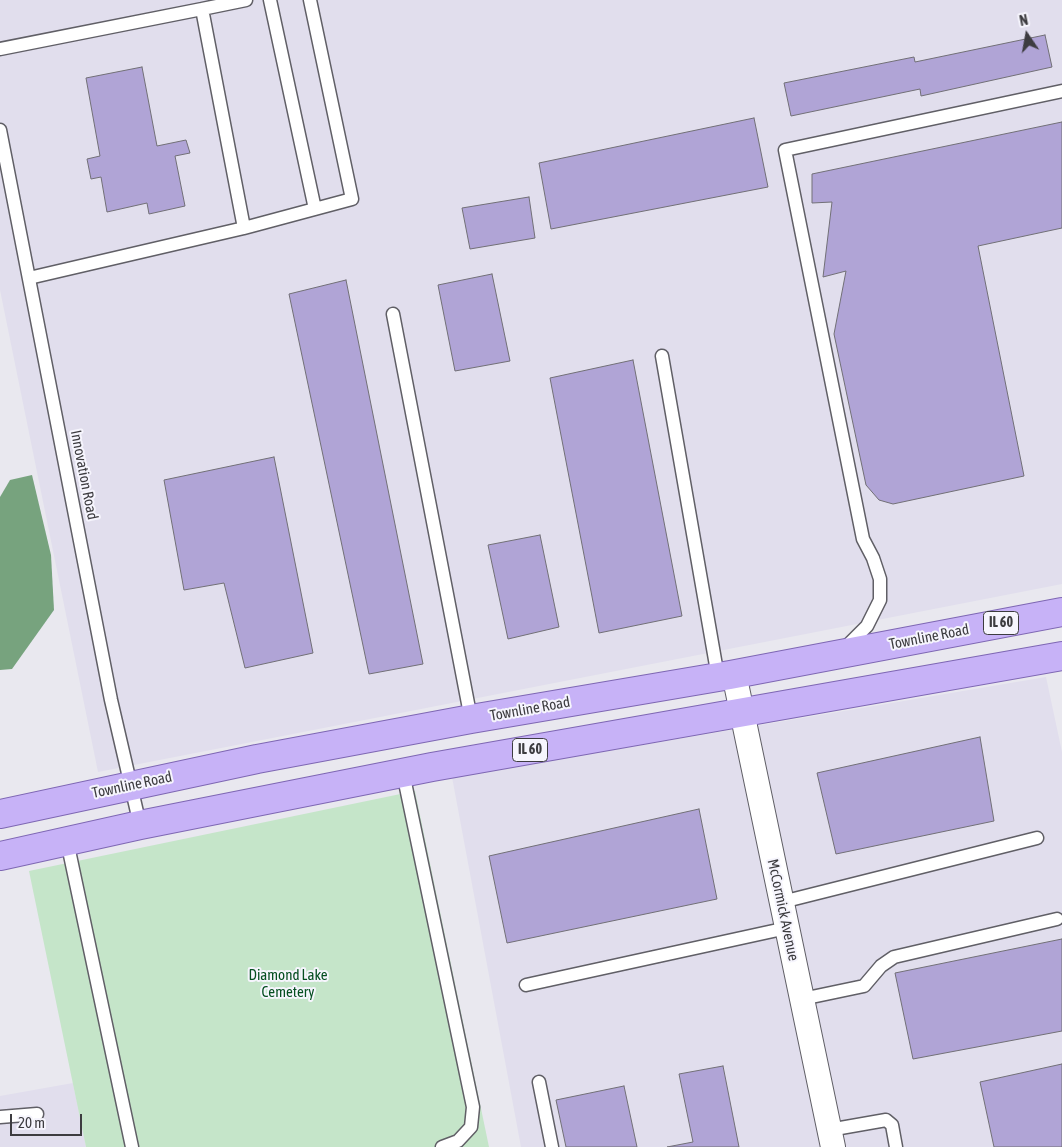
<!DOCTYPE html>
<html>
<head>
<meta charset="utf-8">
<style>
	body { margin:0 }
	#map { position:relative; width:1062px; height:1147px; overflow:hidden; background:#e9e8ef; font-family:"Asap Condensed",sans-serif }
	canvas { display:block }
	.north { position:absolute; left:1002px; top:10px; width:50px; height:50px; -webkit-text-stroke:4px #f6f5fd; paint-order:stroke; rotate:348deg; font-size:14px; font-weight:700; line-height:20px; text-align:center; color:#3d3c40 }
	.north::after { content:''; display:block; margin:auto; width:18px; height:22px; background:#3d3c40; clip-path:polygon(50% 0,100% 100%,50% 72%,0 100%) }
	.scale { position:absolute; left:10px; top:1114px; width:72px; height:22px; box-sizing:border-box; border:2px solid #3d3c40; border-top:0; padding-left:6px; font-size:15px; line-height:18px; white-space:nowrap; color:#3d3c40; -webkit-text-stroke:4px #f6f5fd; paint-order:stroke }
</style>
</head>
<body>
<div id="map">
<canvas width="1062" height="1147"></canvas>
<div class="north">N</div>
<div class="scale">20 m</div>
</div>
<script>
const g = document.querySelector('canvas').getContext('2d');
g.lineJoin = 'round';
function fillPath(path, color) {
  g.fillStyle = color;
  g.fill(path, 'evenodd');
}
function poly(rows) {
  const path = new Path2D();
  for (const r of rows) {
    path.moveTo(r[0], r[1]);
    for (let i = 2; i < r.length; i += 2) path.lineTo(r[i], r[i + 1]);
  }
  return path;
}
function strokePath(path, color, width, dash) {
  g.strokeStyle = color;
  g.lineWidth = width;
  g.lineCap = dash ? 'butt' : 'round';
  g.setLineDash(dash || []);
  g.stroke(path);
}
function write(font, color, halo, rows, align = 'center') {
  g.font = font + ' "Asap Condensed",sans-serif';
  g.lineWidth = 4;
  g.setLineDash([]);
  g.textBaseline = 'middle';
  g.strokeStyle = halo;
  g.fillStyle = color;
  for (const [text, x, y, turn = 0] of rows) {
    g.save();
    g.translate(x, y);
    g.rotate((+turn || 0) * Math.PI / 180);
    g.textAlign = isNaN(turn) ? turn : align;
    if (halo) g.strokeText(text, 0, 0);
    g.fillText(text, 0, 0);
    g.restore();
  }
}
const built = poly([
	[0,0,1062,0,1062,584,98,772,0,290],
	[1046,677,1062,752,1062,1147,521,1147,452,777],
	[73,1083,86,1147,0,1147,0,1096]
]);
const green = poly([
	[415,791,489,1147,86,1147,29,871]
]);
const water = poly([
	[32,475,51,555,54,610,12,669,0,670,0,497,10,480]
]);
const building = poly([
	[1045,35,1052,67,921,96,920,89,791,116,784,83,914,57,915,62,1045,35],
	[142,67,157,146,186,140,190,153,175,156,185,206,149,214,147,203,107,212,101,177,91,179,87,159,100,156,86,78,142,67],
	[754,118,768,187,551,229,539,163,754,118],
	[1062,122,1062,228,978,246,1024,476,893,504,879,500,866,485,834,334,846,271,823,277,832,202,812,203,812,174,1062,122],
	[529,197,535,238,470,249,462,208,529,197],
	[492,274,510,361,455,371,438,285,492,274],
	[346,280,423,664,369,674,289,294,346,280],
	[633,360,682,616,599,633,550,378,633,360],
	[274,457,313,653,245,668,224,583,184,590,164,480,274,457],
	[540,535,559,627,508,639,488,545,540,535],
	[980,737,994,821,836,854,817,773,980,737],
	[699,809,717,899,507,943,489,856,699,809],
	[1062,939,1062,1031,913,1059,895,973,1062,939],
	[1062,1064,1062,1147,994,1147,980,1082,1062,1064],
	[723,1066,739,1147,667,1147,693,1142,679,1074,723,1066],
	[624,1086,637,1147,566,1147,556,1100,624,1086]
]);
const service = poly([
	[270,0,315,209],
	[202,9,246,0],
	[0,49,202,9,244,228,29,278],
	[0,130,111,700,140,825],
	[244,228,352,199,310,0],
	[393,314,471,719],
	[662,356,718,677],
	[844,649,867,626,880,600,880,579,873,558,863,539,785,150,1062,91],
	[403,773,473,1107,471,1127,458,1141,442,1147],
	[67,841,132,1147],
	[782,902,1037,838],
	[526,985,787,928],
	[802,999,864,986,881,966,894,957,1057,919],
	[539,1082,552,1147],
	[0,1117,37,1114],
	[829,1130,886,1120,892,1125,896,1147]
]);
const minor = poly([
	[734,674,833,1147]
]);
const primary = poly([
	[0,814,257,759,471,719,730,675,1062,612],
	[0,856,140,825,432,767,1062,656]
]);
const shields = [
	[1001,623,35],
	[530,750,35]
];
const shieldNames = [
	["IL 60",1001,623],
	["IL 60",530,750]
];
const streetNames = [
	["Innovation Road",84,475,79],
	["Townline Road",929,637,-11],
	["Townline Road",530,709,-10],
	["Townline Road",132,785,-12],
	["McCormick Avenue",783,910,78]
];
const parkNames = [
	["Diamond Lake",288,975],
	["Cemetery",288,992]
];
fillPath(built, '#e1deed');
fillPath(green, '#c5e5c9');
fillPath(water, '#77a37e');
fillPath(building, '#b0a4d6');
strokePath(building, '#727077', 1);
strokePath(service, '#605f66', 15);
strokePath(minor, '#605f66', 26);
strokePath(primary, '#7e67b3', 30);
strokePath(service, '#fff', 12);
strokePath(minor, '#fff', 24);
strokePath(primary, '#c7b2f7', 28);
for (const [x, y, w] of shields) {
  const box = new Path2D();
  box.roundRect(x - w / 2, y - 11.5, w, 23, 4);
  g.fillStyle = '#f6f5fd';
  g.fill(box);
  strokePath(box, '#3d3c40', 1);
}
write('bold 14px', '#3d3c40', null, shieldNames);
write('15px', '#3d3c40', '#f6f5fd', streetNames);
write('15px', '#054f20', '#f6f5fd', parkNames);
</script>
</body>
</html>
